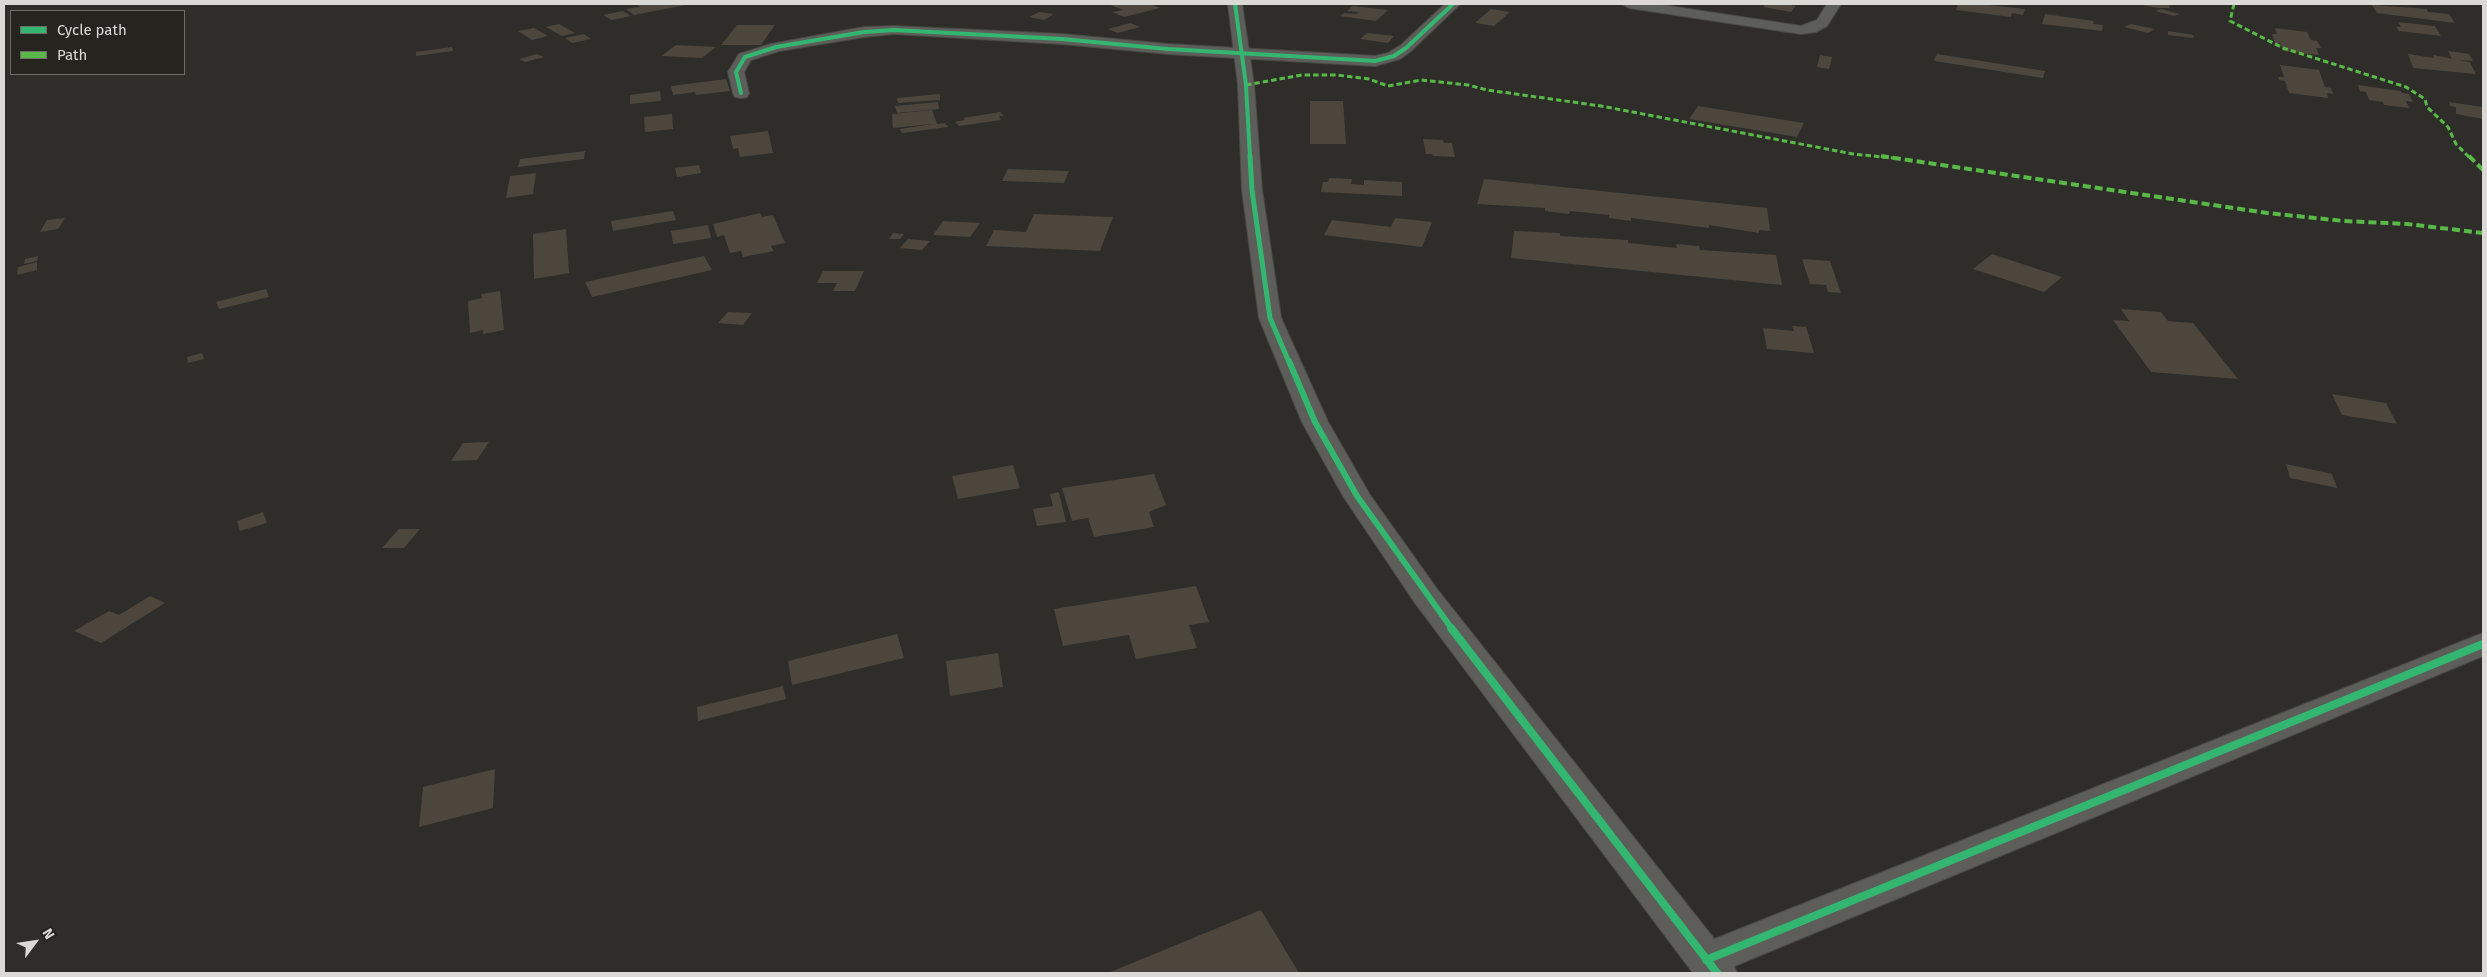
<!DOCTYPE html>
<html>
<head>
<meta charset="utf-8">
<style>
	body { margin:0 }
	#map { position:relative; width:2487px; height:977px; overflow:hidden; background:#2e2d2a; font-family:"Fira Sans",sans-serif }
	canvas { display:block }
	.frame { position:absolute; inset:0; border:5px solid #dad9d6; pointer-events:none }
	.legend { position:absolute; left:10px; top:10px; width:175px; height:65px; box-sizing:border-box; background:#25241f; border:1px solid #6d6c68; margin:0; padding:6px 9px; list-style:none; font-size:15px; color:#dad9d6 }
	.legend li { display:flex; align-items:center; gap:10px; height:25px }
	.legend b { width:25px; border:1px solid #6d6c68 }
	.north { position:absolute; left:10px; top:917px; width:50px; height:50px; -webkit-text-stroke:4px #25241f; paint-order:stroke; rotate:59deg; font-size:14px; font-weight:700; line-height:20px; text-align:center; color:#dad9d6 }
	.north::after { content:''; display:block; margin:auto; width:18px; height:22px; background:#dad9d6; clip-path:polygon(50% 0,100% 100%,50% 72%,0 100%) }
</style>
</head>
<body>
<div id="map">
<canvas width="2487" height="977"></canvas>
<div class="frame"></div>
<ul class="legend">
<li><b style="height:6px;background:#33b770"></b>Cycle path</li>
<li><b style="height:6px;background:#58b947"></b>Path</li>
</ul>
<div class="north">N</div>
</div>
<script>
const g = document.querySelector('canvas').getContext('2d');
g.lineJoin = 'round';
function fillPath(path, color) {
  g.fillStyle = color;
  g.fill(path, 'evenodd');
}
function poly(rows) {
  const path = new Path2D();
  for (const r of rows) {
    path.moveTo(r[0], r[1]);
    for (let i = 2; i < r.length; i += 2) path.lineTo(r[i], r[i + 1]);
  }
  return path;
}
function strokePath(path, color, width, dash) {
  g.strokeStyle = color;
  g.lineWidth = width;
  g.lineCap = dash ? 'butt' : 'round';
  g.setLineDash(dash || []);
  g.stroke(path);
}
const building = poly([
	[636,4,686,4,686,5,634,15,626,9,640,7],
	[1108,4,1150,4,1160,8,1124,17,1112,12,1123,10],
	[1766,4,1785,4,1796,6,1791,12,1763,7],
	[1958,4,1979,4,2025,9,2023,15,2012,13,2011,17,1956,10],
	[2137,4,2169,4,2170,8,2158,8],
	[2372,5,2427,9,2428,12,2449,14,2455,23,2377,13],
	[1353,6,1388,10,1376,21,1340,16,1344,13,1356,14,1359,12,1347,11],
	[1491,9,1510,12,1494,26,1475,23],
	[2161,9,2180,14,2174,16,2155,11],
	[623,11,631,16,611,20,603,15],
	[1039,12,1054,14,1044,20,1029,17],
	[2045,14,2094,21,2093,24,2103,25,2102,31,2042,24],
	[2398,22,2435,26,2441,36,2399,31,2396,27,2401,27],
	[1130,23,1140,27,1118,33,1108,29],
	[559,24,575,33,562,36,546,27],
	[2131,24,2155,29,2148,33,2124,27],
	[737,25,775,25,761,45,721,45],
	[534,28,548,36,532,40,518,31],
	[2275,28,2307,32,2311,40,2317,41,2321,48,2316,48,2319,55,2283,51,2280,43,2275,43,2272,34,2277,34],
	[2168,31,2194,35,2193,38,2168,35],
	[1367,33,1394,36,1388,43,1360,39],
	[584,34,591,39,572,43,565,38],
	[676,45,716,47,702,58,661,56],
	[452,47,453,51,416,56,416,52],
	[2448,51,2469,54,2473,61,2452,59],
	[537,54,544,57,525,62,519,59],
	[1937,54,2045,71,2043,78,1934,61],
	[2408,54,2434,58,2433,55,2470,62,2476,74,2413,68],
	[1820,55,1832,57,1829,69,1817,67],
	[2280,65,2319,70,2325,87,2331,88,2333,94,2327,93,2328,98,2289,93,2285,81,2279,80,2278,77,2284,77],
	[726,79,730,91,696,95,695,92,673,95,671,86],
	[2358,85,2401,91,2402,93,2409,94,2413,102,2406,101,2409,108,2384,105,2383,102,2369,100,2366,92,2360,91],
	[660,91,661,101,630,104,630,95],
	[940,94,940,100,898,103,897,98],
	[1310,101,1343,101,1346,144,1310,144],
	[938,102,939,109,897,113,895,106],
	[2449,102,2483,107,2483,119,2456,114,2456,107,2450,106],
	[1698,106,1804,123,1797,137,1689,119],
	[932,110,937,124,945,123,948,127,902,133,900,129,932,124,893,128,892,114],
	[1000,112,1004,116,999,116,1001,120,959,126,955,122,965,120,963,118],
	[672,114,673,129,645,132,644,117],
	[768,131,773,153,740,157,738,148,733,149,730,136],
	[1423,139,1443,140,1444,143,1452,143,1455,157,1433,156,1432,154,1426,154],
	[585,151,584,159,518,167,520,159],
	[699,165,701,173,677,177,675,168],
	[1008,169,1069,171,1064,183,1002,181],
	[536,173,533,194,506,198,510,176],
	[1329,178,1352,179,1351,184,1364,185,1364,180,1402,182,1402,196,1321,192,1323,182,1328,182],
	[1484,179,1767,208,1770,231,1759,230,1759,233,1709,225,1709,228,1631,218,1631,221,1609,218,1609,215,1570,211,1569,214,1545,211,1545,208,1477,204],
	[673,211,676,220,613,231,611,221],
	[760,213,762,217,773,215,785,243,771,246,774,251,743,257,741,251,730,253,724,235,717,237,713,224],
	[1034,214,1113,217,1100,251,986,246,994,230,1026,232],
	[65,218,58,229,40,232,47,220],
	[1395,218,1432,222,1422,247,1324,235,1332,220,1391,227],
	[943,221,980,223,970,237,933,235],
	[708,225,711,238,673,244,671,231],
	[566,229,569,273,534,279,533,234],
	[1514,231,1560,233,1560,236,1628,240,1628,243,1677,248,1676,244,1699,246,1700,250,1776,255,1782,285,1511,258],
	[893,233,904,234,900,239,889,239],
	[908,239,930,241,922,250,900,248],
	[1992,254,2062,277,2044,292,1973,269],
	[38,256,37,261,24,264,25,259],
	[704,256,712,270,592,297,585,282],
	[1802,259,1830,261,1841,293,1828,292,1826,285,1810,284],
	[37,262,37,270,17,275,18,267],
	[823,271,864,271,855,291,833,291,837,283,817,283],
	[266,289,269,297,219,309,216,302],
	[500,291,504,330,483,334,483,330,470,333,468,301,482,298,481,294],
	[2121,309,2161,312,2168,321,2193,323,2238,379,2151,372,2113,320,2129,321],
	[728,312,752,313,743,325,718,323],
	[1792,326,1806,327,1814,353,1767,349,1763,328,1794,331],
	[202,353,204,359,188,363,187,357],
	[2332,394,2386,403,2397,424,2342,415],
	[489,442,477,460,451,461,463,443],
	[2286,464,2332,474,2337,488,2290,478],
	[1013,465,1020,488,958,499,952,476],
	[1154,474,1166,505,1149,512,1154,527,1094,537,1088,518,1072,521,1062,488],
	[1059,492,1066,522,1037,526,1033,509,1053,506,1050,494],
	[263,512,267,523,240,531,237,521],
	[399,529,420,529,404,548,382,548],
	[1196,586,1209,622,1189,625,1197,648,1136,659,1129,635,1063,646,1054,609],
	[150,596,165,603,101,643,74,631,109,611,119,615],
	[897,634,904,658,792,685,788,661],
	[998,653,1003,687,950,696,946,661],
	[783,686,786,699,698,721,697,707],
	[495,769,493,808,419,827,423,787],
	[1261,910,1299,973,1108,973]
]);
const street = poly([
	[1445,4,1460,4,1411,51,1400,59,1375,66,1168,54,1062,44,894,34,864,37,779,51,751,60,744,72,749,93,747,97,741,98,735,97,733,93,728,72,739,54,771,44,864,27,894,26,1062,34,1168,44,1375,56,1388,53,1401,45,1445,4],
	[1622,4,1656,4,1801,26,1817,20,1827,4,1841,4,1827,26,1816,32,1801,34,1629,8,1622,4],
	[2483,633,2483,656,1720,972,1694,973,1686,960,1692,948,2483,633]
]);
const secondary = poly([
	[1228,4,1242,4,1254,85,1262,190,1281,318,1328,422,1370,495,1437,589,1731,960,1737,973,1693,973,1415,603,1343,496,1302,422,1259,318,1242,190,1238,85,1228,4]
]);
const quietFar1 = poly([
	[2234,4,2230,21,2283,48,2406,87,2425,99,2427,107,2448,127,2456,144,2470,158],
	[1246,85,1302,75,1337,75,1369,79,1388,86,1421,80,1468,85,1487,90,1601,106,1853,154,1893,158]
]);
const quiet = poly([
	[1881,156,2267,213,2344,221,2407,224,2483,233],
	[2469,156,2483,170]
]);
const cyclewayFar3 = poly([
	[1235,4,1246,85,1250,158],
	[741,93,736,72,745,57,776,47,864,32,894,30,1062,39,1168,49,1375,61,1394,56,1406,48,1453,4]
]);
const cyclewayFar2 = poly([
	[1250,156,1252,190,1270,318,1289,362]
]);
const cyclewayFar1 = poly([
	[1289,361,1315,422,1357,496,1452,629]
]);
const cycleway = poly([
	[1451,628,1717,973],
	[1706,960,2483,644]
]);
fillPath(building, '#4c463d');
strokePath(street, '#494946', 2);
strokePath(secondary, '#494946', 2);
fillPath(street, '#5d5d5a');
fillPath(secondary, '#5d5d5a');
strokePath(quietFar1, '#58b947', 3, [5.5, 3]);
strokePath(quiet, '#58b947', 4, [8, 4]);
strokePath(cyclewayFar3, '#33b770', 4);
strokePath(cyclewayFar2, '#33b770', 5);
strokePath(cyclewayFar1, '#33b770', 6);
strokePath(cycleway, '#33b770', 8);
</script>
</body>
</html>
